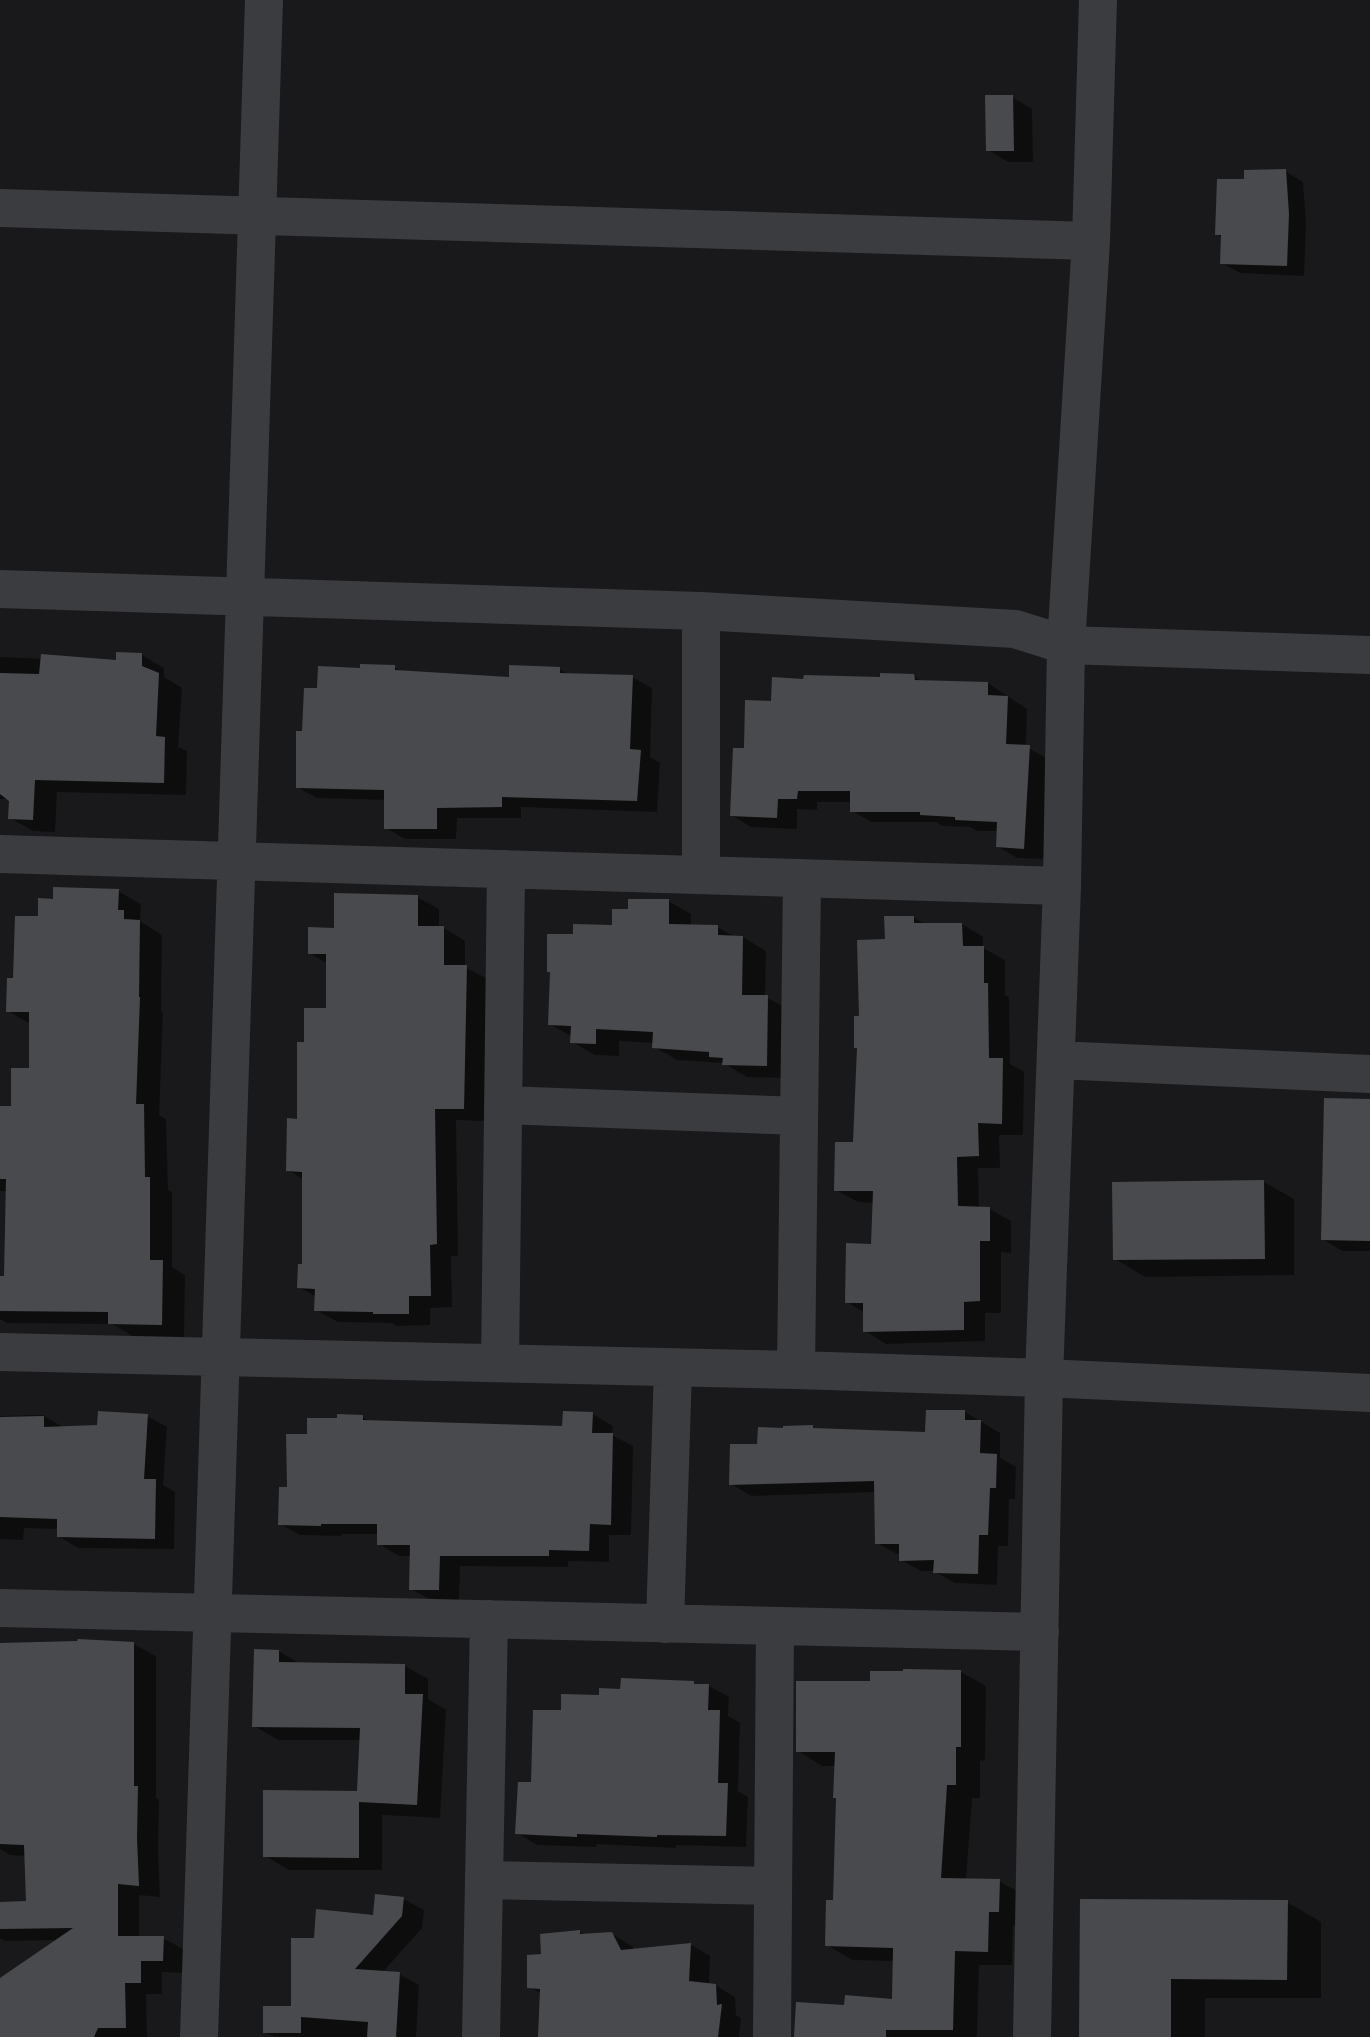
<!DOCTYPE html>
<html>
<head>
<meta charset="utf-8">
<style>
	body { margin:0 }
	canvas { display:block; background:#19191b }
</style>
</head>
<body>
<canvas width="1370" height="2037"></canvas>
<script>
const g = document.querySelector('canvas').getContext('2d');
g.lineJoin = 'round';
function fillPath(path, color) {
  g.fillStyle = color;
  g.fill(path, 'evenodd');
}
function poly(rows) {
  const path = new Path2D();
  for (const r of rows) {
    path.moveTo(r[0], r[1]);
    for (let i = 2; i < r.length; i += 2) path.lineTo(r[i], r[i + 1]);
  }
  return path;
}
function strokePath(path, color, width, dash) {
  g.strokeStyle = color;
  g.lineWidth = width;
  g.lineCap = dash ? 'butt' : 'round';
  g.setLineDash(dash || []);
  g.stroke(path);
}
const shadow = poly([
	[1012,97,1032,109,1033,162,1008,162,988,150],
	[1285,171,1303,182,1306,225,1304,276,1240,273,1222,263,1223,238,1216,234,1246,181],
	[142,655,164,668,164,677,182,688,178,747,187,751,186,795,57,792,55,832,33,831,10,818,9,799,0,799,0,657,117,662],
	[394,667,404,673,510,679,560,669,570,675,632,677,652,688,650,757,660,763,657,812,521,807,521,818,457,818,456,839,405,839,386,828,386,800,317,798,297,787,304,733,319,690,361,670],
	[913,676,924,682,988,683,1027,709,1026,747,1049,759,1043,859,1017,858,997,846,998,831,977,831,970,827,942,826,936,822,872,822,852,811,852,802,817,802,817,810,797,809,797,829,751,827,731,815,745,750,773,702,881,679],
	[118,891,141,904,140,921,162,935,161,1011,163,1012,159,1115,166,1119,168,1190,172,1192,172,1267,185,1275,184,1337,133,1336,112,1324,7,1323,0,1319,0,1277,6,1277,7,1191,0,1191,0,1108,13,1108,30,1070,30,1024,8,1011,15,980,40,918,55,900],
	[417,897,439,909,439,928,444,928,465,941,465,967,488,979,485,1121,456,1120,458,1256,451,1256,452,1307,430,1308,430,1325,396,1326,392,1323,338,1322,316,1310,316,1297,299,1287,304,1265,304,1180,288,1170,298,1120,306,1043,328,1010,328,964,309,953,336,929],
	[668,901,691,914,691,926,717,927,736,937,743,937,766,951,765,997,791,1010,789,1078,747,1077,723,1063,677,1060,654,1047,654,1043,619,1041,619,1056,595,1055,572,1042,572,1037,550,1024,574,935,614,927,630,911],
	[913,917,926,925,962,924,983,937,983,948,1005,960,1005,995,1009,997,1010,1064,1024,1072,1023,1135,999,1135,1000,1168,978,1168,979,1208,990,1209,1011,1221,1011,1253,1001,1252,1001,1313,985,1313,985,1341,886,1344,865,1331,865,1313,847,1302,873,1246,875,1203,858,1202,836,1190,854,1144,861,1018,886,941],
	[1370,1101,1370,1251,1342,1251,1322,1239],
	[1264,1182,1294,1199,1294,1275,1145,1277,1115,1259],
	[965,1412,1000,1433,1000,1458,1016,1467,1015,1499,1009,1499,1008,1546,998,1546,997,1585,955,1583,933,1571,921,1571,901,1560,901,1554,897,1554,877,1543,876,1492,751,1496,731,1484,759,1446,813,1427,818,1430,927,1434],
	[564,1413,593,1414,613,1426,612,1435,633,1446,631,1535,609,1535,609,1562,568,1561,568,1567,460,1566,459,1601,431,1600,411,1589,411,1556,399,1556,379,1544,379,1534,341,1534,341,1536,300,1535,280,1524,289,1489,309,1435,362,1417,372,1422,564,1427],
	[43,1415,63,1427,99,1427,147,1416,167,1427,163,1485,175,1492,174,1549,78,1548,58,1536,58,1529,24,1528,23,1540,0,1539,0,1416],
	[134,1644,156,1656,156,1798,159,1800,158,1851,160,1897,139,1895,139,1938,163,1938,185,1950,184,1973,162,1972,162,1994,146,1994,147,2037,9,2037,0,2029,0,1981,58,1940,5,1941,0,1938,0,1903,28,1902,26,1856,10,1855,0,1849,0,1680],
	[279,1651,300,1664,405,1666,428,1679,428,1699,446,1710,440,1818,382,1815,382,1870,289,1870,265,1856,358,1793,361,1740,278,1740,254,1726],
	[961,1672,986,1686,985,1760,980,1761,980,1798,972,1798,966,1881,999,1881,1024,1895,1023,1925,1013,1925,1012,1965,979,1965,977,2037,795,2037,846,2007,894,2001,894,1961,852,1960,827,1945,835,1902,838,1798,836,1766,822,1766,798,1751,872,1683],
	[693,1683,697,1685,709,1686,729,1697,728,1716,740,1723,738,1791,748,1797,746,1847,676,1845,676,1848,597,1844,596,1847,537,1845,517,1833,533,1784,562,1712,600,1697,622,1691],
	[404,1899,424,1910,422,1928,382,1973,399,1974,419,1985,416,2037,274,2037,264,2032,293,2008,316,1940,374,1917],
	[1287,1902,1321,1922,1321,1998,1205,1998,1205,2037,1081,2037],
	[580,1932,586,1935,612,1934,632,1946,634,1950,690,1944,710,1956,709,1985,715,1985,735,1997,736,2015,741,2018,739,2037,540,2037,542,1994,529,1987,543,1955,542,1936]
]);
const building = poly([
	[985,95,1013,95,1014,151,986,151],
	[1286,169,1289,214,1287,266,1220,264,1221,235,1215,235,1217,179,1244,179,1244,170],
	[116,652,142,653,142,666,159,673,156,736,165,737,164,783,35,780,33,820,8,819,9,801,0,794,0,673,39,674,41,654,116,660],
	[360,664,395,665,395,670,509,677,509,665,560,667,560,673,633,675,630,749,641,750,637,801,502,797,502,807,437,808,437,829,384,829,384,790,296,788,296,731,302,731,304,688,317,688,318,666,360,668],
	[880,673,914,674,915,680,988,682,988,695,1008,696,1006,744,1030,745,1024,849,996,847,997,822,955,820,955,817,920,815,920,812,850,812,850,791,798,791,797,799,778,799,777,818,730,816,733,748,744,748,745,700,771,701,772,677,803,679,804,675,880,677],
	[53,887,119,889,118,910,124,910,124,919,140,920,139,997,140,997,136,1104,144,1104,145,1177,150,1177,150,1260,163,1260,162,1325,108,1324,108,1312,0,1311,0,1276,4,1276,6,1179,0,1179,0,1106,11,1106,11,1068,29,1068,29,1012,6,1012,7,978,13,978,15,916,38,916,38,898,53,899],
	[334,893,418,895,418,926,444,926,444,965,467,965,464,1109,435,1109,437,1244,430,1245,431,1296,409,1296,409,1314,373,1314,373,1312,314,1311,315,1289,297,1288,298,1264,302,1264,302,1172,286,1171,287,1118,297,1119,297,1042,304,1042,304,1008,326,1008,326,954,308,954,308,927,334,928],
	[628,899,669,899,669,924,718,925,718,935,743,936,742,995,768,995,767,1066,722,1065,723,1058,709,1057,709,1052,652,1048,653,1032,596,1029,596,1044,570,1043,571,1026,548,1025,550,972,547,972,547,934,573,934,573,924,612,925,612,909,628,909],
	[884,916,914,916,914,923,962,923,963,946,984,946,984,983,988,983,989,1058,1003,1058,1002,1124,978,1123,979,1156,957,1157,958,1206,990,1207,990,1241,980,1241,980,1301,964,1302,964,1330,863,1332,863,1303,845,1303,846,1243,871,1244,873,1191,834,1191,835,1142,853,1142,857,1048,854,1048,854,1016,859,1016,857,940,885,939],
	[1324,1098,1370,1099,1370,1241,1321,1240],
	[1264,1180,1265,1259,1113,1260,1112,1182],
	[926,1410,965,1410,965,1420,981,1420,980,1453,997,1454,996,1488,990,1488,988,1535,979,1535,978,1574,933,1573,934,1560,899,1561,899,1544,875,1544,874,1481,729,1485,730,1444,757,1444,758,1427,783,1428,783,1426,813,1425,813,1428,925,1432],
	[98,1411,148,1414,144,1479,156,1479,155,1539,57,1537,57,1519,0,1517,0,1417,44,1416,44,1427,97,1425],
	[563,1411,593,1412,592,1433,613,1433,611,1525,590,1524,589,1551,549,1550,549,1556,440,1556,439,1590,409,1590,410,1545,377,1545,377,1524,321,1524,321,1526,278,1525,279,1487,287,1487,286,1434,307,1434,307,1418,337,1418,337,1414,363,1415,363,1420,562,1426],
	[78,1639,134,1642,134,1786,138,1786,137,1838,139,1886,118,1884,118,1936,164,1936,163,1961,141,1961,141,1983,125,1983,126,2028,98,2028,94,2037,0,2037,0,1978,73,1928,0,1929,0,1902,26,1901,24,1845,0,1844,0,1643,77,1641],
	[254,1649,279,1650,279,1662,405,1664,405,1694,423,1694,417,1805,359,1802,359,1858,263,1857,263,1790,357,1791,360,1728,252,1727],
	[903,1669,961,1670,961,1747,956,1747,956,1785,947,1785,941,1878,1000,1879,999,1912,989,1912,988,1952,955,1951,953,2030,886,2030,886,2037,794,2037,796,2002,844,2005,845,1995,892,1999,893,1948,825,1946,826,1900,833,1900,836,1798,833,1798,835,1752,796,1752,796,1681,870,1681,870,1671,903,1671],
	[621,1678,694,1681,694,1684,709,1684,708,1710,720,1710,718,1783,728,1783,726,1836,657,1835,657,1837,577,1834,577,1837,515,1834,518,1782,531,1782,533,1710,561,1710,561,1694,599,1695,599,1688,620,1689],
	[375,1894,404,1897,402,1916,355,1969,400,1972,396,2037,367,2037,368,2022,301,2017,301,2033,263,2033,263,2006,291,2006,291,1938,314,1938,316,1909,373,1915],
	[1080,1899,1288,1900,1287,1980,1171,1979,1171,2037,1079,2037],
	[580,1930,580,1934,612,1932,621,1950,691,1943,689,1981,716,1984,717,2005,722,2004,718,2037,538,2037,540,1989,527,1988,527,1955,541,1954,540,1934]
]);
const minor = poly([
	[0,208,1091,241],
	[0,589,701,611,1015,629,1066,645,1370,655],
	[0,854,1062,886],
	[701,875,701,611],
	[1056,1060,1370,1074],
	[503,1105,799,1116],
	[0,1352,796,1370,1044,1378,1370,1393],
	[500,1363,506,869],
	[796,1370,802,878],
	[0,1608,1040,1632],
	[665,1624,673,1368],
	[484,1880,773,1886],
	[199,2037,264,0],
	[481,2037,489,1619],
	[772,2037,775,1626],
	[1032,2037,1044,1378,1062,886,1066,645,1091,241,1098,0]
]);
fillPath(shadow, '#0007');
fillPath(building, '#484a4d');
strokePath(minor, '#3b3c40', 38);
</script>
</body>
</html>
